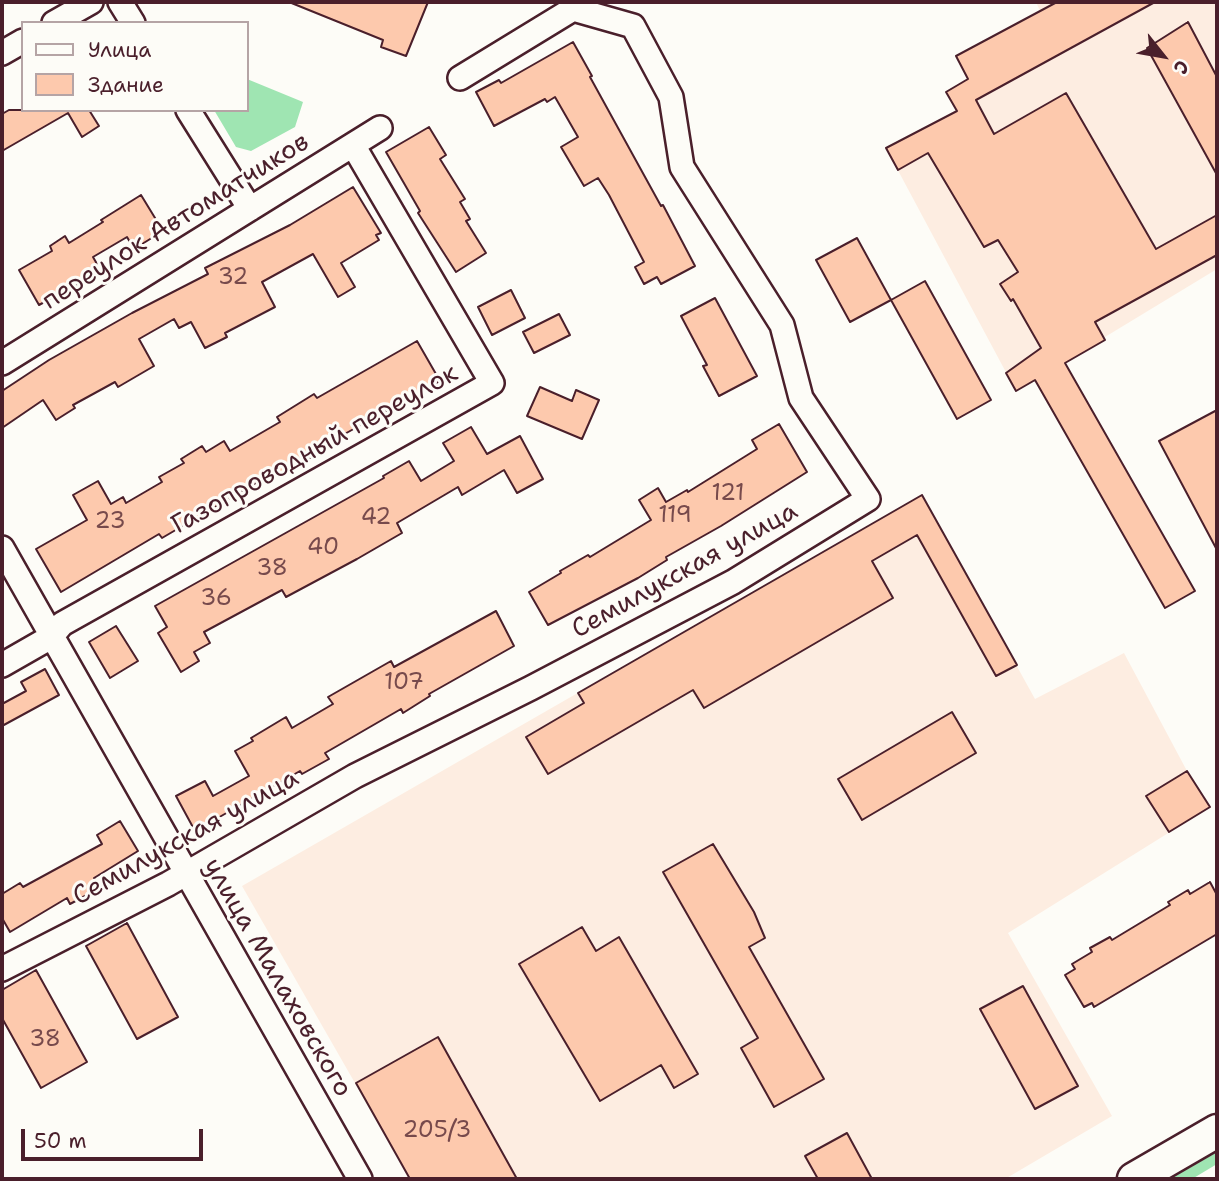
<!DOCTYPE html>
<html>
<head>
<meta charset="utf-8">
<style>
	body { margin:0 }
	#map { position:relative; width:1219px; height:1181px; overflow:hidden; background:#fdfcf7; font-family:"Shantell Sans",sans-serif }
	canvas { display:block }
	.frame { position:absolute; inset:0; border:4px solid #4a1f2b; pointer-events:none }
	.legend { position:absolute; left:21px; top:21px; width:228px; height:91px; box-sizing:border-box; background:#fdfcf7; border:2px solid #b5a4a5; margin:0; padding:9px 12px; list-style:none; font-size:21px; color:#4a1f2b }
	.legend li { display:flex; align-items:center; gap:14px; height:35px }
	.legend b { width:35px; border:2px solid #b5a4a5 }
	.north { position:absolute; left:1128px; top:21px; width:70px; height:70px; -webkit-text-stroke:5px #fdfcf7; paint-order:stroke; rotate:121deg; font-size:19px; font-weight:700; line-height:28px; text-align:center; color:#4a1f2b }
	.north::after { content:''; display:block; margin:auto; width:24px; height:32px; background:#4a1f2b; clip-path:polygon(50% 0,100% 100%,50% 72%,0 100%) }
	.scale { position:absolute; left:21px; top:1129px; width:182px; height:32px; box-sizing:border-box; border:4px solid #4a1f2b; border-top:0; padding-left:9px; font-size:21px; line-height:24px; white-space:nowrap; color:#4a1f2b; -webkit-text-stroke:5px #fdfcf7; paint-order:stroke }
</style>
</head>
<body>
<div id="map">
<canvas width="1219" height="1181"></canvas>
<div class="frame"></div>
<ul class="legend">
<li><b style="height:9px;background:#fdfcf7"></b>Улица</li>
<li><b style="height:19px;background:#fdc9ad"></b>Здание</li>
</ul>
<div class="north">С</div>
<div class="scale">50 m</div>
</div>
<script>
const g = document.querySelector('canvas').getContext('2d');
g.lineJoin = 'round';
function fillPath(path, color) {
  g.fillStyle = color;
  g.fill(path, 'evenodd');
}
function poly(rows) {
  const path = new Path2D();
  for (const r of rows) {
    path.moveTo(r[0], r[1]);
    for (let i = 2; i < r.length; i += 2) path.lineTo(r[i], r[i + 1]);
  }
  return path;
}
function strokePath(path, color, width, dash) {
  g.strokeStyle = color;
  g.lineWidth = width;
  g.lineCap = dash ? 'butt' : 'round';
  g.setLineDash(dash || []);
  g.stroke(path);
}
function write(font, color, halo, rows, align = 'center') {
  g.font = font + ' "Shantell Sans",sans-serif';
  g.lineWidth = 6;
  g.setLineDash([]);
  g.textBaseline = 'middle';
  g.strokeStyle = halo;
  g.fillStyle = color;
  for (const [text, x, y, turn = 0] of rows) {
    g.save();
    g.translate(x, y);
    g.rotate((+turn || 0) * Math.PI / 180);
    g.textAlign = isNaN(turn) ? turn : align;
    if (halo) g.strokeText(text, 0, 0);
    g.fillText(text, 0, 0);
    g.restore();
  }
}
const built = poly([
	[1036,2,1217,2,1217,269,1016,391,886,148,956,111,946,92,968,79,956,56,1040,11],
	[922,495,1035,699,1124,653,1187,771,1210,807,1008,933,1112,1116,1005,1179,410,1179,242,886]
]);
const green = poly([
	[247,79,303,102,295,127,251,151,236,147,214,110,247,110],
	[1217,1152,1217,1164,1192,1179,1170,1179]
]);
const building = poly([
	[289,2,428,2,406,56,381,47,383,40,289,2],
	[1057,2,1155,2,976,100,994,134,1066,93,1156,249,1217,215,1217,255,1095,322,1105,340,1065,363,1195,591,1165,608,1035,380,1016,391,1006,373,1041,348,1013,299,1011,301,1000,284,1018,272,998,240,984,247,928,153,898,170,886,148,957,111,946,92,968,79,956,56,1057,2],
	[1188,22,1217,77,1217,175,1147,48,1188,22],
	[573,42,592,76,590,77,661,206,663,205,695,266,661,284,657,277,644,284,635,267,644,262,609,195,598,178,584,186,561,147,578,137,555,97,547,102,545,99,494,126,476,92,499,80,501,83,573,42],
	[9,110,89,110,99,126,82,137,68,113,2,151,2,114,9,110],
	[429,127,446,155,440,159,465,199,460,202,470,219,466,221,486,253,456,272,418,213,420,211,386,152,429,127],
	[353,187,381,233,376,235,379,240,341,263,355,287,338,297,313,254,262,282,275,307,225,333,227,337,205,348,191,322,179,328,174,319,139,339,154,366,118,387,115,382,73,405,75,408,56,420,43,400,2,428,2,391,49,360,132,313,208,274,205,268,290,225,353,187],
	[141,195,163,231,134,249,127,237,93,257,101,271,39,305,19,270,52,251,50,246,65,236,69,243,103,222,101,220,141,195],
	[857,238,891,300,850,322,816,260,857,238],
	[925,281,991,400,957,419,891,300,925,281],
	[511,290,525,318,492,335,478,307,511,290],
	[715,298,757,376,719,396,703,366,707,365,681,316,715,298],
	[559,314,570,335,534,353,523,332,559,314],
	[417,341,440,381,341,436,343,438,310,458,309,456,263,484,261,480,162,538,159,534,61,592,36,549,87,520,73,495,98,481,111,504,123,497,126,503,162,482,159,477,184,463,181,459,202,446,206,452,224,441,230,451,280,422,277,417,314,394,317,398,417,341],
	[540,387,572,401,576,390,599,400,582,439,527,416,540,387],
	[1217,410,1217,550,1159,441,1217,410],
	[779,424,807,472,721,526,666,557,667,560,638,578,548,625,529,592,561,573,560,571,588,555,590,557,651,520,639,500,658,488,666,502,687,490,688,492,757,449,752,440,779,424],
	[471,427,487,454,520,436,543,479,517,493,504,470,462,495,458,487,397,523,402,533,357,559,286,597,282,590,204,632,210,643,194,652,199,661,181,672,158,633,167,627,155,606,384,478,383,476,409,461,421,481,454,461,443,443,471,427],
	[922,495,1017,665,996,676,917,535,872,561,893,598,704,708,693,690,548,774,526,737,584,703,578,693,922,495],
	[496,611,514,646,429,694,430,696,403,713,401,709,325,753,329,759,302,774,300,771,195,831,176,796,205,781,213,796,249,776,235,751,253,741,251,738,286,717,292,728,333,704,328,697,391,661,394,667,496,611],
	[116,626,138,661,110,678,89,642,116,626],
	[45,669,59,695,2,726,2,704,26,691,21,682,45,669],
	[952,712,976,753,862,820,838,779,952,712],
	[1187,771,1210,807,1169,832,1146,796,1187,771],
	[120,821,138,851,94,878,100,888,70,904,67,898,10,932,2,918,2,894,20,883,23,887,102,844,97,835,120,821],
	[713,844,754,912,765,938,749,947,824,1079,774,1107,741,1048,758,1038,663,872,713,844],
	[1210,882,1217,895,1217,934,1094,1007,1092,1003,1084,1007,1065,975,1075,969,1072,964,1092,952,1090,948,1110,937,1112,940,1170,905,1168,902,1188,890,1190,894,1210,882],
	[127,923,178,1017,137,1039,86,946,127,923],
	[582,927,596,951,619,937,698,1074,674,1088,661,1065,600,1101,519,964,582,927],
	[36,970,87,1062,41,1088,2,1018,2,990,36,970],
	[1023,986,1078,1086,1035,1109,980,1009,1023,986],
	[438,1037,517,1179,410,1179,356,1083,438,1037],
	[847,1133,872,1179,818,1179,805,1156,847,1133]
]);
const minor = poly([
	[120,2,133,23],
	[54,23,91,2],
	[2,53,23,41],
	[188,110,250,209],
	[2,363,380,128],
	[2,548,360,1179],
	[2,665,51,637,62,624,492,383,353,145],
	[2,969,168,884,355,776,531,688,733,582,868,499,801,398,782,325,682,167,671,97,633,26,573,9,460,78]
]);
const secondary = poly([
	[1134,1179,1217,1131]
]);
const numberNames = [
	["32",233,278],
	["121",728,494],
	["119",675,516],
	["42",376,518],
	["23",110,522],
	["40",323,548],
	["38",272,569],
	["36",216,599],
	["107",404,683],
	["38",45,1040],
	["205/3",437,1131]
];
const streetNames = [
	["переулок Автоматчиков",176,222,-32],
	["Газопроводный переулок",315,450,-29],
	["Семилукская улица",685,571,-29],
	["Семилукская улица",186,838,-29],
	["улица Малаховского",277,978,60]
];
fillPath(built, '#fdede1');
fillPath(green, '#9fe5b2');
fillPath(building, '#fdc9ad');
strokePath(building, '#4a1f2b', 2);
strokePath(minor, '#4a1f2b', 28);
strokePath(secondary, '#4a1f2b', 37);
strokePath(minor, '#fdfcf7', 23);
strokePath(secondary, '#fdfcf7', 32);
write('23px', '#774a4c', null, numberNames);
write('26px', '#4a1f2b', '#fdfcf7', streetNames);
</script>
</body>
</html>
